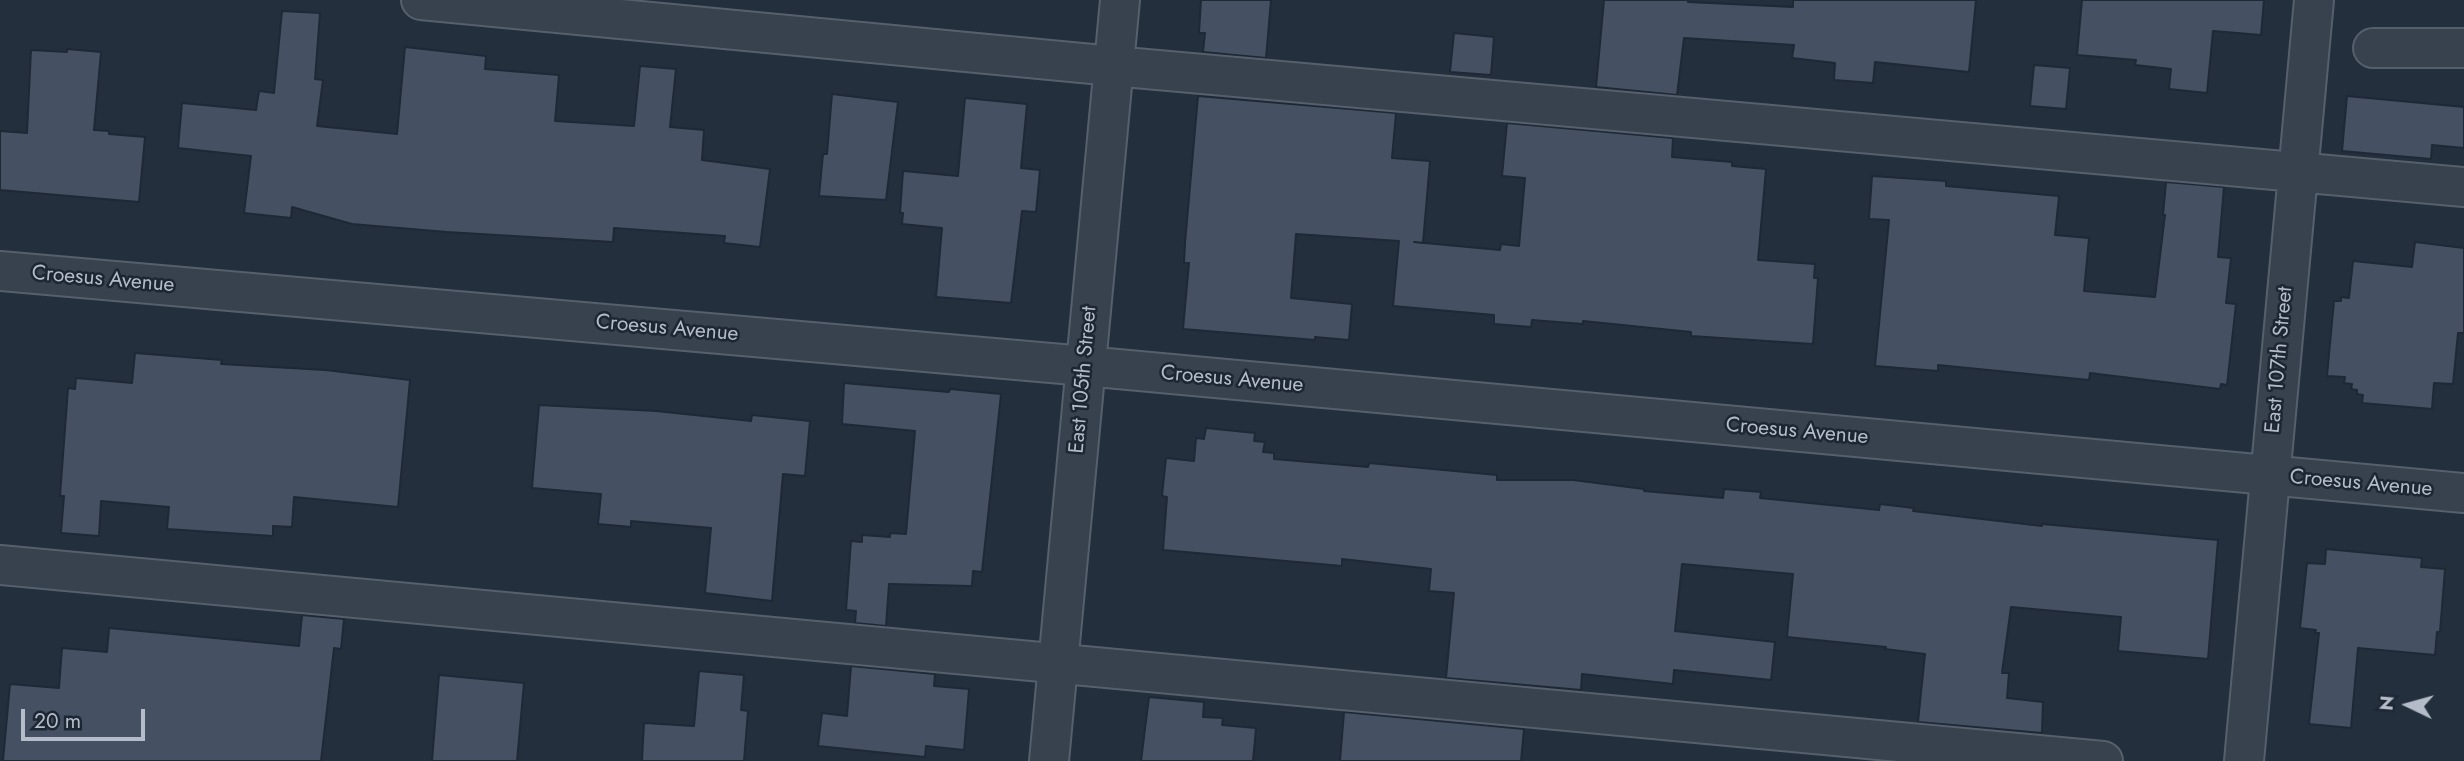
<!DOCTYPE html>
<html>
<head>
<meta charset="utf-8">
<style>
	body { margin:0 }
	#map { position:relative; width:2464px; height:761px; overflow:hidden; background:#242f3e; font-family:Jost,sans-serif }
	canvas { display:block }
	.north { position:absolute; left:2373px; top:670px; width:70px; height:70px; -webkit-text-stroke:5px #1d2633; paint-order:stroke; rotate:275deg; font-size:19px; font-weight:700; line-height:28px; text-align:center; color:#b4bcc9 }
	.north::after { content:''; display:block; margin:auto; width:24px; height:32px; background:#b4bcc9; clip-path:polygon(50% 0,100% 100%,50% 72%,0 100%) }
	.scale { position:absolute; left:21px; top:709px; width:124px; height:32px; box-sizing:border-box; border:4px solid #b4bcc9; border-top:0; padding-left:9px; font-size:21px; line-height:24px; white-space:nowrap; color:#b4bcc9; -webkit-text-stroke:5px #1d2633; paint-order:stroke }
</style>
</head>
<body>
<div id="map">
<canvas width="2464" height="761"></canvas>
<div class="north">N</div>
<div class="scale">20 m</div>
</div>
<script>
const g = document.querySelector('canvas').getContext('2d');
g.lineJoin = 'round';
function fillPath(path, color) {
  g.fillStyle = color;
  g.fill(path, 'evenodd');
}
function poly(rows) {
  const path = new Path2D();
  for (const r of rows) {
    path.moveTo(r[0], r[1]);
    for (let i = 2; i < r.length; i += 2) path.lineTo(r[i], r[i + 1]);
  }
  return path;
}
function strokePath(path, color, width, dash) {
  g.strokeStyle = color;
  g.lineWidth = width;
  g.lineCap = dash ? 'butt' : 'round';
  g.setLineDash(dash || []);
  g.stroke(path);
}
function write(font, color, halo, rows, align = 'center') {
  g.font = font + ' Jost,sans-serif';
  g.lineWidth = 5;
  g.setLineDash([]);
  g.textBaseline = 'middle';
  g.strokeStyle = halo;
  g.fillStyle = color;
  for (const [text, x, y, turn = 0] of rows) {
    g.save();
    g.translate(x, y);
    g.rotate((+turn || 0) * Math.PI / 180);
    g.textAlign = isNaN(turn) ? turn : align;
    if (halo) g.strokeText(text, 0, 0);
    g.fillText(text, 0, 0);
    g.restore();
  }
}
const building = poly([
	[1201,0,1271,0,1266,58,1203,52,1205,33,1199,33,1201,0],
	[1604,0,1688,0,1688,2,1793,7,1793,0,1976,0,1969,72,1875,62,1873,83,1834,80,1835,63,1792,58,1794,45,1684,38,1677,95,1596,87,1604,0],
	[2082,0,2264,0,2261,35,2213,31,2207,93,2169,89,2171,69,2135,65,2136,60,2077,55,2082,0],
	[282,11,320,13,315,79,323,80,317,126,397,134,405,47,486,56,485,69,559,75,555,121,634,126,640,66,676,69,670,127,704,130,702,160,770,169,760,247,724,243,725,236,614,228,613,242,447,232,352,224,292,207,291,218,244,213,251,156,178,148,182,103,256,110,259,91,274,93,282,11],
	[1454,33,1494,37,1491,75,1450,72,1454,33],
	[67,49,101,52,94,130,109,131,109,134,145,137,139,202,0,190,0,131,27,133,31,50,67,52,67,49],
	[2034,65,2070,68,2066,109,2030,106,2034,65],
	[832,94,898,102,886,200,819,196,823,154,827,154,832,94],
	[1198,96,1396,113,1392,158,1430,161,1423,243,1414,242,1500,250,1501,244,1519,246,1525,178,1502,176,1507,123,1673,138,1672,157,1732,162,1732,166,1766,169,1758,260,1815,264,1814,278,1818,278,1813,344,1691,336,1691,332,1583,321,1583,324,1532,320,1531,327,1494,324,1494,315,1393,306,1399,241,1296,234,1291,298,1352,304,1349,340,1315,337,1315,340,1183,329,1189,263,1184,263,1185,243,1198,96],
	[2347,96,2464,107,2464,148,2432,145,2431,159,2342,151,2347,96],
	[965,98,1027,104,1021,168,1040,170,1036,212,1022,211,1011,303,936,297,942,228,902,224,903,213,900,213,903,171,958,176,965,98],
	[1872,176,1946,181,1946,186,2059,196,2055,235,2089,238,2084,291,2155,297,2165,215,2163,215,2166,182,2224,187,2218,257,2231,258,2226,303,2236,304,2227,385,2221,384,2220,389,2090,373,2089,380,1938,365,1938,371,1875,366,1889,220,1869,219,1872,176],
	[2415,242,2464,248,2464,333,2458,333,2453,384,2434,383,2432,409,2362,403,2363,395,2357,394,2357,390,2351,389,2352,384,2344,383,2345,377,2327,376,2334,301,2341,301,2341,297,2349,298,2353,261,2412,267,2415,242],
	[135,353,222,360,221,364,325,370,410,380,398,507,294,497,292,527,273,526,273,536,167,529,169,507,101,501,99,536,61,533,64,496,60,496,68,388,75,389,76,378,132,383,135,353],
	[844,383,949,392,950,389,1001,394,982,572,973,571,972,586,889,584,886,626,855,623,856,611,846,610,851,541,862,542,862,535,890,537,890,533,906,534,915,431,842,424,844,383],
	[539,405,656,411,751,421,752,415,810,421,805,476,783,474,772,601,705,593,711,528,631,521,631,527,598,524,601,494,532,488,539,405],
	[1206,428,1255,433,1254,441,1265,442,1263,452,1274,453,1274,459,1368,467,1369,463,1497,475,1497,480,1573,480,1644,489,1644,491,1723,498,1724,489,1761,492,1760,498,1879,510,1880,504,1914,508,1913,511,2042,526,2042,524,2218,540,2208,659,2118,651,2121,617,2011,607,2002,673,2009,673,2007,698,2043,702,2042,733,1918,722,1925,654,1885,649,1886,647,1787,637,1793,574,1682,564,1675,631,1775,642,1771,680,1674,670,1673,684,1582,674,1581,690,1446,678,1454,593,1429,591,1431,569,1342,559,1342,566,1163,550,1167,497,1162,496,1166,458,1194,461,1196,438,1204,439,1206,428],
	[2326,549,2422,558,2421,567,2445,569,2440,632,2437,632,2435,655,2358,648,2351,728,2309,724,2319,633,2315,633,2316,630,2300,628,2307,563,2325,564,2326,549],
	[302,615,344,619,341,649,334,648,321,761,3,761,10,684,59,688,62,648,107,652,109,628,299,646,302,615],
	[851,666,935,674,934,686,969,689,964,750,926,746,925,757,818,746,822,713,847,716,851,666],
	[699,671,744,675,741,710,748,711,744,761,642,761,644,723,694,726,699,671],
	[439,675,524,683,517,761,432,761,439,675],
	[1149,697,1204,702,1203,717,1223,718,1222,725,1256,728,1253,761,1141,761,1149,697],
	[1344,712,1524,729,1521,761,1340,761,1344,712]
]);
const minor = poly([
	[421,0,1113,66,2464,187],
	[2373,48,2464,48],
	[0,271,1085,366,2464,493],
	[0,565,2103,761],
	[1049,761,1120,0],
	[2244,761,2314,0]
]);
const streetNames = [
	["Croesus Avenue",103,280,5],
	["Croesus Avenue",667,329,5],
	["East 107th Street",2280,360,-85],
	["East 105th Street",1084,380,-85],
	["Croesus Avenue",1232,380,5],
	["Croesus Avenue",1797,432,5],
	["Croesus Avenue",2361,484,5]
];
fillPath(building, '#455162');
strokePath(building, '#1f2835', 2);
strokePath(minor, '#565f6c', 42);
strokePath(minor, '#38414e', 38);
write('21px', '#b4bcc9', '#1d2633', streetNames);
</script>
</body>
</html>
